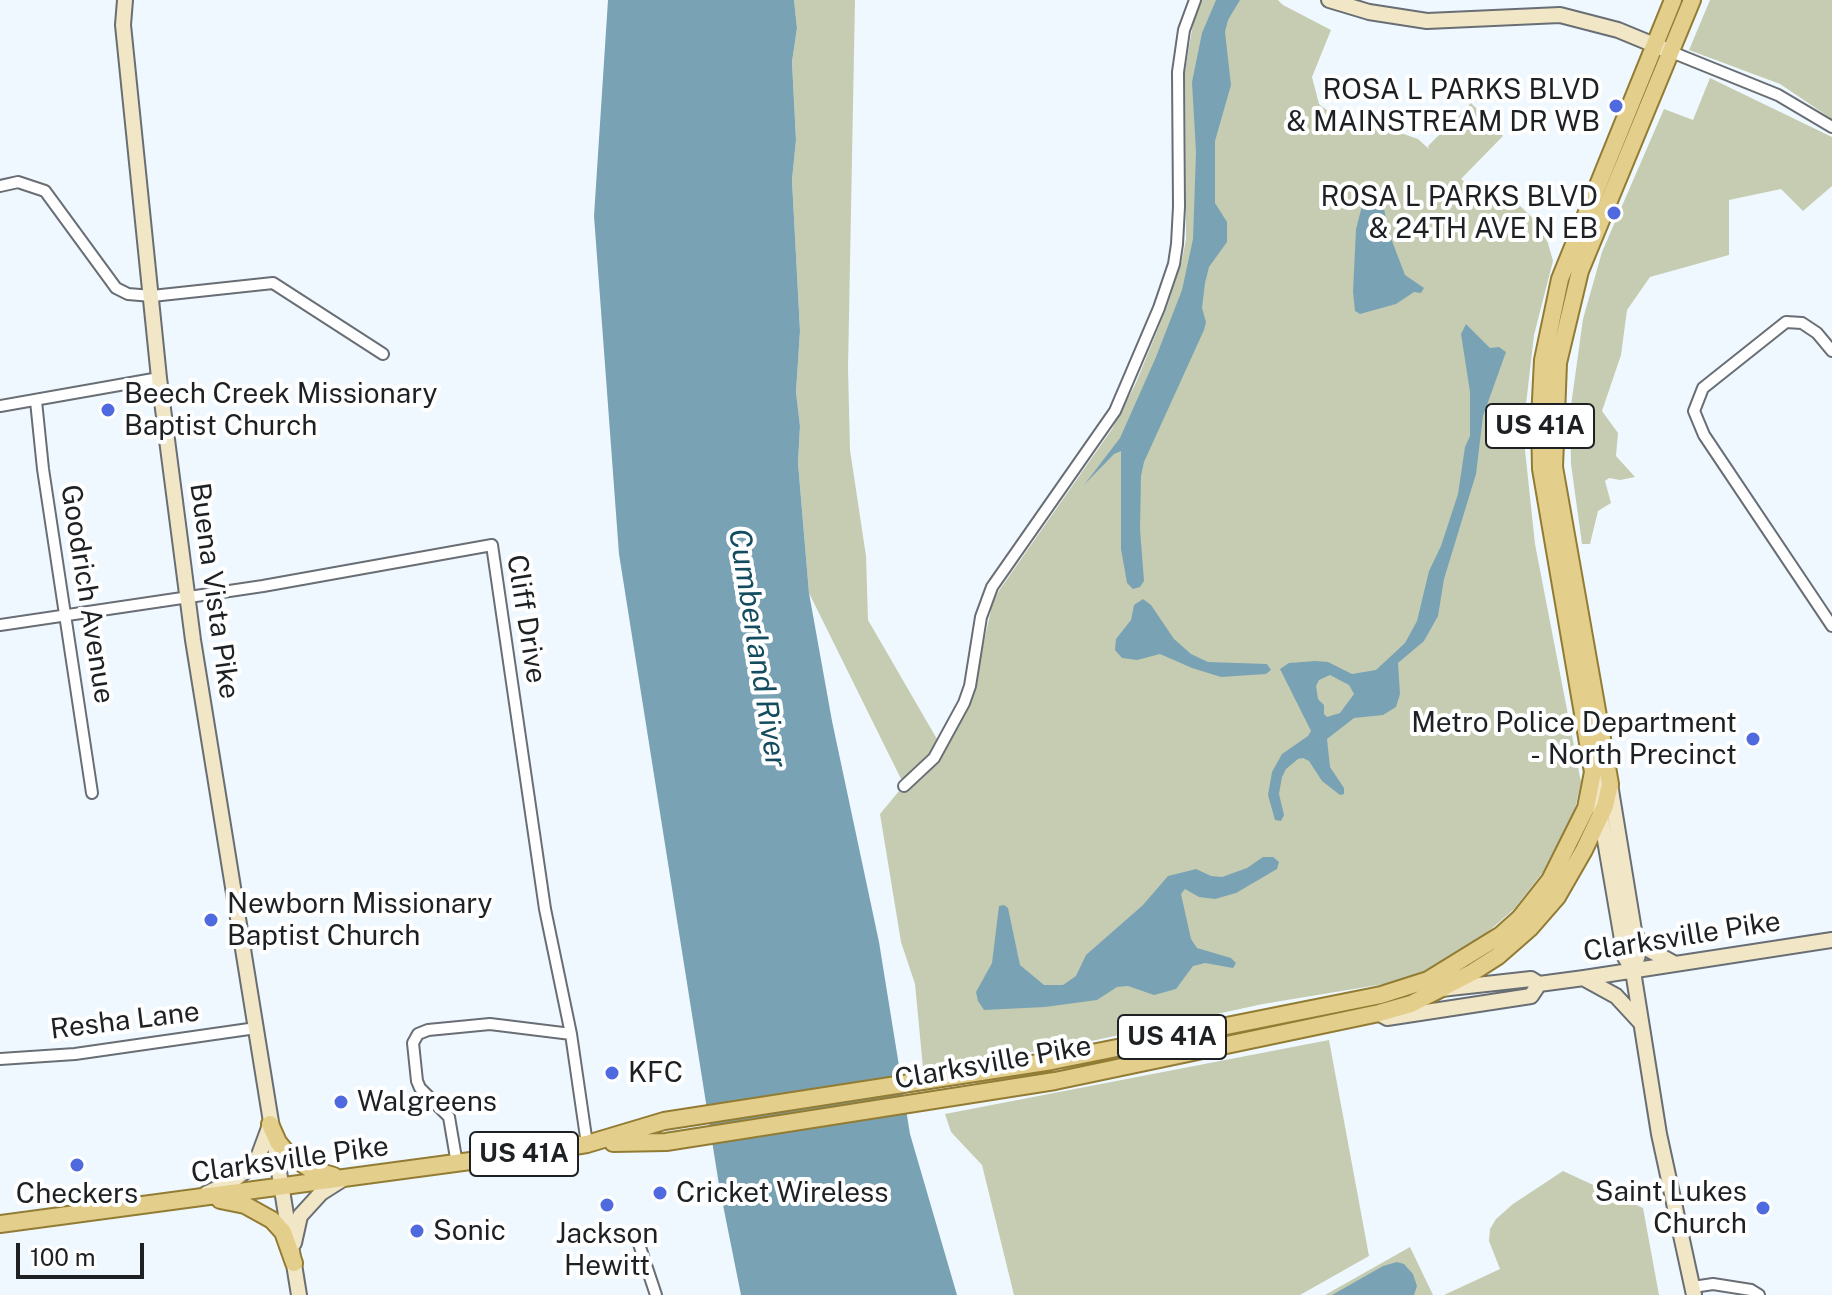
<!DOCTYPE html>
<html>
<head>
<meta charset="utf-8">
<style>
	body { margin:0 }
	#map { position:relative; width:1832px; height:1295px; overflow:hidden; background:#f0f8ff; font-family:"Public Sans",sans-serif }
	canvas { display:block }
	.scale { position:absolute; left:16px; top:1243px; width:128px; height:36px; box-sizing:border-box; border:4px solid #1e2124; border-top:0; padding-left:10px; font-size:24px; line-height:28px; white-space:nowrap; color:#1e2124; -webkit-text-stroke:6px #fff; paint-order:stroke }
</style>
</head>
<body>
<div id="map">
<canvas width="1832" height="1295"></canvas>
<div class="scale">100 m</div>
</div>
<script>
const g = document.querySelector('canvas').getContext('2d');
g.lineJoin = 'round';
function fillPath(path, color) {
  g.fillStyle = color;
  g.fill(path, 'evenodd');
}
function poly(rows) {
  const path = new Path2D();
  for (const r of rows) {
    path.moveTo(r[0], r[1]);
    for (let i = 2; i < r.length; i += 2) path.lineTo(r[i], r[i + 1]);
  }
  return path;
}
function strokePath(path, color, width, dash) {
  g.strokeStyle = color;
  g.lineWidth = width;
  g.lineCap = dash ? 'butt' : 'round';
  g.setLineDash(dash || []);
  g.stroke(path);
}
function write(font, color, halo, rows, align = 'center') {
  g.font = font + ' "Public Sans",sans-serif';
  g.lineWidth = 8;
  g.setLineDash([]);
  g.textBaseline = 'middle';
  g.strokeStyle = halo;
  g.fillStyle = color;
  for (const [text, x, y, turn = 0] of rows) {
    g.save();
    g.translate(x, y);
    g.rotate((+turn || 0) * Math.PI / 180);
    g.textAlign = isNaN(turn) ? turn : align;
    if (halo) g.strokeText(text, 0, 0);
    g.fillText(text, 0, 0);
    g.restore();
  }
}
const green = poly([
	[794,0,855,0,848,368,850,450,866,556,868,620,941,746,972,697,992,605,998,592,1112,429,1135,385,1167,307,1182,260,1186,239,1185,70,1193,24,1202,0,1278,0,1283,5,1331,30,1312,77,1319,104,1339,120,1395,131,1418,139,1429,149,1428,146,1471,103,1503,136,1461,179,1468,185,1517,203,1544,229,1553,261,1534,335,1525,413,1525,450,1535,544,1581,782,1575,809,1543,872,1514,909,1481,938,1408,980,1263,1004,1059,1048,923,1068,915,984,901,942,880,814,904,785,809,593,798,463,800,426,796,392,800,331,792,180,796,140,792,62,797,28],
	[1710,0,1832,0,1832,119,1780,84,1689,50],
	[1710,78,1832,137,1832,186,1803,211,1781,189,1729,200,1729,255,1650,277,1627,310,1621,355,1602,411,1618,433,1616,456,1635,477,1620,480,1609,478,1605,481,1611,503,1598,511,1590,544,1582,544,1571,464,1570,413,1583,319,1602,252,1664,109,1693,120],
	[1329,1040,1369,1256,1300,1295,1014,1295,982,1165,951,1132,945,1114],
	[1563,1171,1643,1208,1659,1295,1444,1295,1500,1269,1489,1241,1490,1229,1496,1219,1513,1204],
	[1410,1247,1433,1295,1325,1295]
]);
const water = poly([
	[608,0,794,0,797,28,792,62,796,140,792,180,800,331,796,392,800,426,798,463,809,593,832,721,879,942,910,1134,957,1295,741,1295,719,1185,619,554,594,216],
	[1216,0,1240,0,1228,20,1225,32,1231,85,1215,141,1215,203,1227,222,1227,242,1209,267,1205,283,1202,308,1206,322,1204,330,1144,462,1141,476,1140,529,1144,581,1140,587,1133,589,1127,583,1121,549,1121,451,1114,454,1084,485,1120,438,1156,357,1182,290,1193,239,1196,152,1192,82,1202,33],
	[1375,197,1383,204,1389,233,1405,275,1424,288,1421,293,1414,292,1396,304,1360,314,1355,311,1353,292,1356,229,1362,206],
	[1466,324,1490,348,1499,347,1506,352,1483,416,1476,474,1444,579,1438,616,1424,641,1398,663,1400,694,1396,707,1383,715,1354,718,1327,739,1330,767,1344,788,1344,794,1340,795,1322,781,1309,761,1303,758,1298,759,1286,769,1282,777,1279,794,1284,815,1281,821,1275,820,1268,795,1272,772,1282,754,1308,736,1311,731,1280,669,1289,663,1315,661,1328,662,1352,674,1376,670,1405,643,1417,621,1429,571,1441,546,1458,494,1465,447,1470,436,1470,392,1461,334],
	[1330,675,1349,685,1354,694,1340,713,1327,717,1324,714,1324,705,1318,699,1316,686,1319,680],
	[1143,599,1151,605,1174,639,1191,654,1208,662,1267,664,1271,670,1266,674,1221,677,1192,668,1160,654,1137,660,1122,658,1115,650,1116,639,1131,620,1134,605],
	[1263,857,1273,857,1279,862,1277,869,1236,893,1215,899,1199,897,1185,889,1181,894,1191,939,1197,948,1231,958,1236,963,1233,968,1205,963,1193,966,1176,989,1154,995,1128,986,1117,987,1097,1000,1045,1007,984,1010,978,1001,976,992,992,963,999,906,1004,905,1008,908,1020,965,1044,985,1063,985,1076,976,1086,955,1143,905,1168,876,1196,869,1211,876,1222,877,1247,868],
	[1397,1262,1404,1264,1413,1274,1417,1286,1414,1295,1332,1295,1383,1266]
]);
const street = poly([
	[1669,51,1778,95,1832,127],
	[0,186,18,182,45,191,116,288,128,294,152,296,273,283,383,354],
	[1832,351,1817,333,1802,323,1786,322,1703,388,1694,411,1704,435,1832,626],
	[36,401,43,469,92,793],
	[0,406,159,378],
	[0,625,263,586,492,545,545,909,571,1034,587,1144],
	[904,786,934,758,964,703,970,686,981,617,992,587,1115,411,1159,308,1174,264,1177,244,1179,207,1178,72,1184,30,1195,0],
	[0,1059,75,1054,256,1028],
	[457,1164,449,1117,420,1088,417,1081,413,1043,418,1034,428,1030,490,1024,571,1034],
	[639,1244,656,1295],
	[1693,1287,1713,1284,1751,1290,1759,1295]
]);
const secondary = poly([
	[125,0,123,25,159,378,193,640,299,1295],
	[1329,0,1369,12,1427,21,1560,15,1618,30,1664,49],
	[1594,776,1625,957,1633,971],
	[1610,784,1638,955,1633,971,1659,1134,1694,1295],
	[1635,935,1644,947,1675,964],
	[1585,979,1616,996,1640,1022],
	[1441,989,1531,979,1539,984,1584,978,1832,940],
	[1380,1014,1387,1018,1531,996,1539,984],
	[207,1193,231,1182,256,1163,270,1125],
	[294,1243,300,1216,321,1193,343,1179]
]);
const primary = poly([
	[270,1124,278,1142,287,1153,310,1169,334,1176],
	[613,1143,666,1142,1055,1081,1379,1013,1411,1004,1473,972,1498,956,1530,928,1557,897,1584,850,1605,806,1610,784,1554,467,1558,363,1580,271,1692,0],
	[220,1200,245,1205,272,1220,283,1232,294,1263],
	[0,1224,530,1153,587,1144,664,1121,1052,1061,1381,995,1428,980,1501,935,1520,918,1550,880,1586,808,1593,772,1541,469,1540,419,1543,360,1560,279,1673,0]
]);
const markers = [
	[1616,106,8,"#4f69de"],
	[1614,213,8,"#4f69de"],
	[108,410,8,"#4f69de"],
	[1753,739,8,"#4f69de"],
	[211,920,8,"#4f69de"],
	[612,1073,8,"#4f69de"],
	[341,1102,8,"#4f69de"],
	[77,1165,8,"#4f69de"],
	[660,1193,8,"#4f69de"],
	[607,1205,8,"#4f69de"],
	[1763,1208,8,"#4f69de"],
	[417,1231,8,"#4f69de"]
];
const shields = [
	[1540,426,108],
	[1172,1037,108],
	[524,1154,108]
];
const shieldNames = [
	["US 41A",1540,426],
	["US 41A",1172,1037],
	["US 41A",524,1154]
];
const poiNames = [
	["ROSA L PARKS BLVD",1600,90,"right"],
	["& MAINSTREAM DR WB",1600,122,"right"],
	["ROSA L PARKS BLVD",1598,197,"right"],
	["& 24TH AVE N EB",1598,229,"right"],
	["Beech Creek Missionary",124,394],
	["Baptist Church",124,426],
	["Metro Police Department",1737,723,"right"],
	["- North Precinct",1737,755,"right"],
	["Newborn Missionary",227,904],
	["Baptist Church",227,936],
	["KFC",628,1073],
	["Walgreens",357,1102],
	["Saint Lukes",1747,1192,"right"],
	["Church",1747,1224,"right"],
	["Cricket Wireless",676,1193],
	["Checkers",77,1194,"center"],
	["Sonic",433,1231],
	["Jackson",607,1234,"center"],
	["Hewitt",607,1266,"center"]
];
const streetNames = [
	["Buena Vista Pike",214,591,82],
	["Goodrich Avenue",87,594,81],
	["Cliff Drive",526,619,81],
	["Clarksville Pike",1682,937,-9],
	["Resha Lane",125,1021,-7],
	["Clarksville Pike",993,1063,-10],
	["Clarksville Pike",290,1160,-8]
];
const waterNames = [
	["Cumberland River",757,648,81]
];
fillPath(green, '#c6ccb1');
fillPath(water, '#79a3b4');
strokePath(street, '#686e74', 14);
strokePath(secondary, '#686e74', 18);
strokePath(primary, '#927c34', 20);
strokePath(street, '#fff', 10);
strokePath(secondary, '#f1e6c5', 14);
strokePath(primary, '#e3ce8b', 16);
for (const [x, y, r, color] of markers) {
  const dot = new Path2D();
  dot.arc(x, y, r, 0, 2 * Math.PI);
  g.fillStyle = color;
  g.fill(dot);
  strokePath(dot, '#fff', 3);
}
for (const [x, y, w] of shields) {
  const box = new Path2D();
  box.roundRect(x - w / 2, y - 22, w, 44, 6);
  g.fillStyle = '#fff';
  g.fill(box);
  strokePath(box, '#1e2124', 2);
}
write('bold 26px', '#1e2124', null, shieldNames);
write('28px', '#1e2124', '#fff', poiNames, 'left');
write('28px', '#1e2124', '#fff', streetNames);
write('italic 30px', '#134c5f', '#fff', waterNames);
</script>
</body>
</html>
